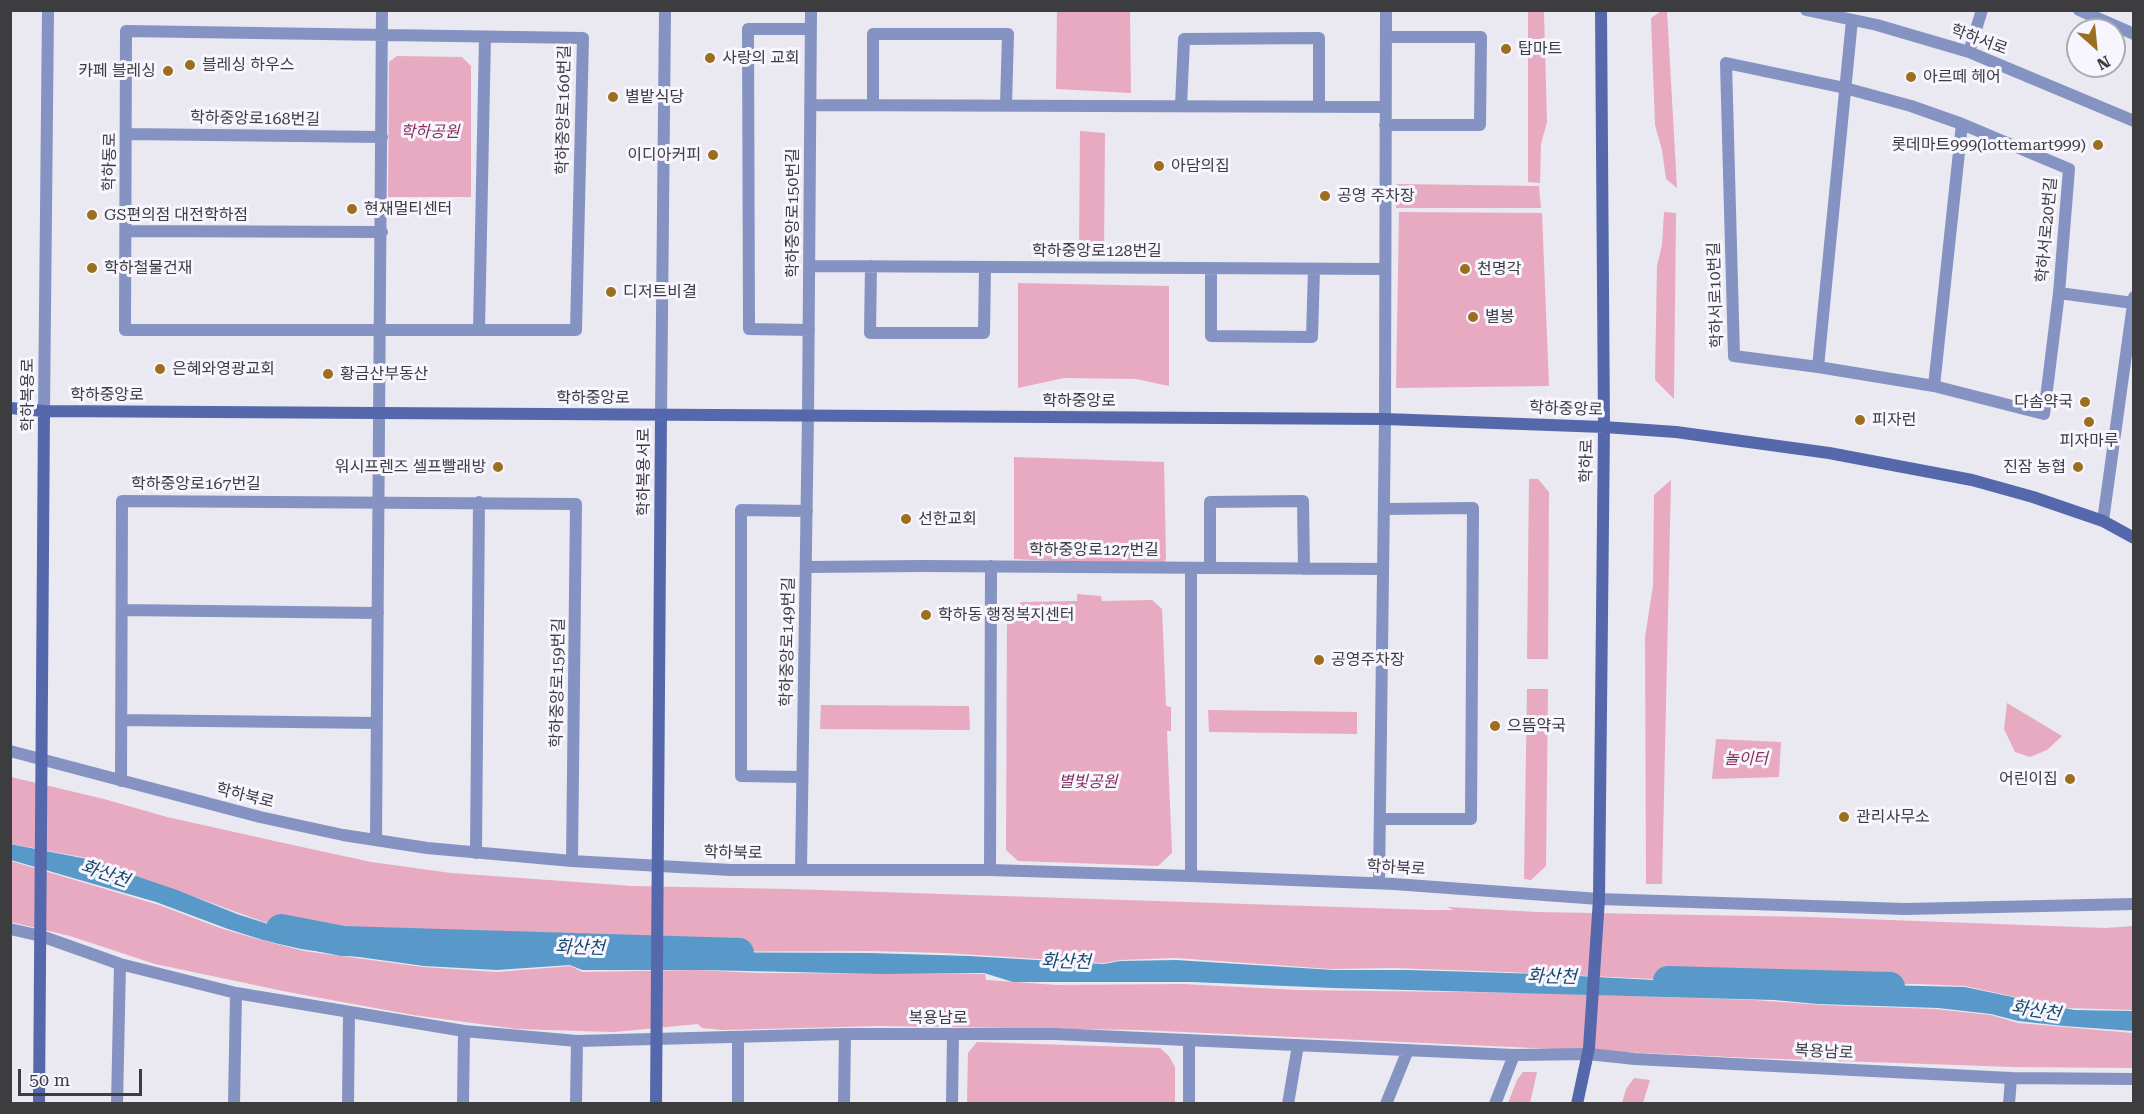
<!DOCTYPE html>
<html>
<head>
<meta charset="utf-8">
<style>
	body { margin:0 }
	#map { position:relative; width:2144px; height:1114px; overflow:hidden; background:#eae8f1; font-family:"Roboto Serif",serif }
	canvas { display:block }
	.frame { position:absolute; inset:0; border:12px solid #3d3c3f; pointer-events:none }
	.north { position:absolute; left:2066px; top:18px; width:60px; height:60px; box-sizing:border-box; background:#f7f5fe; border:2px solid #adabb2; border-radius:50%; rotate:153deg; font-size:16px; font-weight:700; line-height:24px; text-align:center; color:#3d3c3f }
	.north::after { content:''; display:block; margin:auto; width:21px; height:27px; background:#9c6f1f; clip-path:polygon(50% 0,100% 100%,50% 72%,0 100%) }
	.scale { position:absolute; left:18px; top:1069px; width:124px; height:27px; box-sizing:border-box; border:3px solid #3d3c3f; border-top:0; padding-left:8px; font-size:18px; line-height:21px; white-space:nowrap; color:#3d3c3f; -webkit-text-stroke:4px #f7f5fe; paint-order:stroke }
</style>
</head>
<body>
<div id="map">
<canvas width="2144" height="1114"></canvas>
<div class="frame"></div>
<div class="north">N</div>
<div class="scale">50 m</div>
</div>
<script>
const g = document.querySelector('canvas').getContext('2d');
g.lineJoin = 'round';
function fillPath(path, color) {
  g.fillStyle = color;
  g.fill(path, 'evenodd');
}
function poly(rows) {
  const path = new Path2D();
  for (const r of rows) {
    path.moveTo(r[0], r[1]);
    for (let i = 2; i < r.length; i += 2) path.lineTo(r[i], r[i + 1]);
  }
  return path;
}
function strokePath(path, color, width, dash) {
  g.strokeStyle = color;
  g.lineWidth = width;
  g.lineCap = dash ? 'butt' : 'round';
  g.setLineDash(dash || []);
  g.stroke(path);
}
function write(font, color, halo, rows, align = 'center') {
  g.font = font + ' "Roboto Serif","Noto Sans KR",serif';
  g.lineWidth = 6;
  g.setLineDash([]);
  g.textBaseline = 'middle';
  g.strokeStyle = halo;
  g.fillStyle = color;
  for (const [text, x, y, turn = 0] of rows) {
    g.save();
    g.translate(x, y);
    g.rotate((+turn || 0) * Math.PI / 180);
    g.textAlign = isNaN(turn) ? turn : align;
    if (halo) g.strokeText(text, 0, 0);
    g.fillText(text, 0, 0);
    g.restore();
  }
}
const green = poly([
	[1057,11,1130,11,1131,93,1056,89],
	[1528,11,1542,11,1544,13,1547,122,1541,144,1540,183,1528,182],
	[1661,11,1667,11,1677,188,1666,179,1662,150,1655,125,1651,18],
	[397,56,462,57,471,66,471,197,388,197,389,62],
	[1080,131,1105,133,1104,255,1079,253],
	[1397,184,1539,186,1541,208,1396,208],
	[1399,212,1542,213,1549,386,1396,388],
	[1664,212,1676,213,1674,399,1655,380,1657,266,1662,245],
	[1018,283,1169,286,1169,386,1136,379,1064,378,1018,388],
	[1014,457,1164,462,1166,557,1164,567,1014,559],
	[1529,479,1538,479,1549,492,1548,659,1527,659],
	[1671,480,1662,884,1646,884,1645,637,1653,586,1654,495],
	[1077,594,1101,596,1102,601,1152,600,1162,609,1166,706,1171,707,1171,731,1167,731,1172,853,1158,866,1018,861,1006,850,1007,611,1022,602,1077,601],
	[1527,689,1548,689,1546,866,1531,880,1524,879],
	[2007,703,2062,736,2047,750,2030,757,2015,752,2004,729],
	[821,705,969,706,970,730,820,729],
	[1208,710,1357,712,1357,734,1209,732],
	[1716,739,1781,742,1779,777,1712,779],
	[11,777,104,799,167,817,279,842,371,862,451,873,632,886,789,889,1430,910,1454,910,1447,907,1537,912,1809,917,2105,928,2133,926,2133,1010,2066,1008,1965,986,1916,984,1811,985,1782,982,1653,979,1508,972,1393,968,1331,969,1176,958,1121,960,1104,963,945,953,871,951,626,952,383,941,345,942,301,929,264,922,87,858,11,844],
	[11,861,159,905,220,928,254,938,304,951,423,967,497,972,571,966,582,972,696,970,759,973,985,974,986,980,1057,985,1183,984,1297,990,1536,993,1754,1000,1823,1005,1935,1009,1991,1015,2018,1023,2133,1033,2133,1068,2014,1067,1753,1058,1140,1030,880,1026,722,1030,702,1028,698,1024,614,1032,517,1029,413,1015,288,992,155,964,70,936,11,922],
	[977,1042,1160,1048,1169,1056,1175,1067,1175,1103,967,1103,968,1053],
	[1523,1072,1537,1072,1530,1103,1508,1103,1517,1080],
	[1634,1078,1650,1080,1643,1103,1622,1103,1626,1089]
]);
const water = poly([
	[10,844,87,859,177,890,237,914,271,925,346,942,382,941,628,952,869,953,969,956,1104,964,1120,961,1176,960,1333,970,1408,970,1541,974,1653,980,1782,983,1811,986,1879,985,1965,987,2074,1010,2133,1011,2133,1031,2064,1026,2018,1021,1991,1014,1938,1008,1818,1004,1774,1000,1333,988,1192,982,1013,982,984,973,882,974,703,970,582,970,570,965,497,970,424,966,301,949,263,940,228,929,156,902,11,860]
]);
const river = poly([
	[281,929,343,941,739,953],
	[1668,981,1890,987]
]);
const street = poly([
	[1806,10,1877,25,1969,52,2134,121],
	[2079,10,2134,34],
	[126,31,583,38,576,330,125,330,126,31],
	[1969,52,1982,10],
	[1726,63,1845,88,1911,106,1962,124,2069,169,2059,293,2044,414,1934,386,1818,367,1734,356,1726,63],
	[810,105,1386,107],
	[873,105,873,34,1008,34,1006,105],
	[1181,106,1184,39,1319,38,1319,107],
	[1385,125,1480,125,1481,37,1386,37],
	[127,134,382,137],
	[126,231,382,232],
	[809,266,1385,269],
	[871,266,870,333,984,333,985,267],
	[1211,268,1211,336,1312,337,1314,269],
	[2059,293,2133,303],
	[479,330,485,37],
	[809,330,749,329,748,29,811,29],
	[1818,367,1852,20],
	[1934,386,1962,124],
	[44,411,48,10],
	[661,415,665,10],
	[2103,521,2134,297],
	[806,567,923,566,1383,569],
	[1191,568,1191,876],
	[1210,568,1210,502,1303,501,1304,569],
	[122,610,378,613],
	[121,720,377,723],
	[10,751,260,817,343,835,427,848,572,861,731,870,990,870,1191,876,1394,884,1599,899,1905,909,2134,904],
	[802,777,741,776,741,510,807,511],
	[121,781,122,501,576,504,572,861],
	[1380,819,1471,819,1473,508,1384,509],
	[376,839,382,10],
	[476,853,479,502],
	[801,870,808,416,811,10],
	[990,870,991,566],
	[1379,883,1385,419,1386,10],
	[10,929,41,936,120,964,236,993,464,1031,577,1041,845,1034,1055,1034,1514,1055,1588,1054,1635,1059,2011,1078,2134,1079],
	[1189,1040,1189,1104],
	[117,1104,120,964],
	[234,1104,236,993],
	[348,1104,349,1013],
	[463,1104,464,1031],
	[576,1104,577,1041],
	[738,1104,738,1038],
	[844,1104,845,1034],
	[952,1104,953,1034],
	[1288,1104,1298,1045],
	[1386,1104,1408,1050],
	[1495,1104,1514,1055],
	[2009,1104,2011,1078]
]);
const secondary = poly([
	[10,408,44,411,1385,419,1604,427,1676,432,1829,453,1972,480,2033,497,2103,521,2134,538],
	[39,1104,44,411],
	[656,1104,661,415],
	[1577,1104,1589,1048,1599,899,1604,427,1601,10]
]);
const markers = [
	[1506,49,6,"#9c6f1f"],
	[710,58,6,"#9c6f1f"],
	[190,65,6,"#9c6f1f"],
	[168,71,6,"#9c6f1f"],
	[1911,77,6,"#9c6f1f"],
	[613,97,6,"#9c6f1f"],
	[2098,145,6,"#9c6f1f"],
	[713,155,6,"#9c6f1f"],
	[1159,166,6,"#9c6f1f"],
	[1325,196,6,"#9c6f1f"],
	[352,209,6,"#9c6f1f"],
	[92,215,6,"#9c6f1f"],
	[92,268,6,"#9c6f1f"],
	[1465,269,6,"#9c6f1f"],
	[611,292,6,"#9c6f1f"],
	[1473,317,6,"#9c6f1f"],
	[160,369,6,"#9c6f1f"],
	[328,374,6,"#9c6f1f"],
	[2085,402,6,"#9c6f1f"],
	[1860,420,6,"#9c6f1f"],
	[2089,422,6,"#9c6f1f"],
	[498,467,6,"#9c6f1f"],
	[2078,467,6,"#9c6f1f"],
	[906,519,6,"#9c6f1f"],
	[926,615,6,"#9c6f1f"],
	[1319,660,6,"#9c6f1f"],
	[1495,726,6,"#9c6f1f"],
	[2070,779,6,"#9c6f1f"],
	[1844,817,6,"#9c6f1f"]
];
const streetNames = [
	["학하서로",1979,40,20],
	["학하중앙로160번길",564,110,-89],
	["학하중앙로168번길",255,119,1],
	["학하동로",110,162,-89],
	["학하중앙로150번길",793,213,-90],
	["학하서로20번길",2047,230,-85],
	["학하중앙로128번길",1097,251],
	["학하서로10번길",1716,295,-92],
	["학하복용로",28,395,-90],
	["학하중앙로",107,395],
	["학하중앙로",593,398],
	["학하중앙로",1079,401],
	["학하중앙로",1566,409,2],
	["학하로",1587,461,-89],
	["학하복용서로",644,472,-90],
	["학하중앙로167번길",196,484],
	["학하중앙로127번길",1094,550],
	["학하중앙로149번길",788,642,-89],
	["학하중앙로159번길",558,683,-89],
	["학하북로",245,796,14],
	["학하북로",733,853,1],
	["학하북로",1396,868,3],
	["복용남로",938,1018],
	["복용남로",1824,1052,3]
];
const poiNames = [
	["탑마트",1518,49],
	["사랑의 교회",722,58],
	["블레싱 하우스",202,65],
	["카페 블레싱",156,71,"right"],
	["아르떼 헤어",1923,77],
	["별밭식당",625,97],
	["롯데마트999(lottemart999)",2086,145,"right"],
	["이디아커피",701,155,"right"],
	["아담의집",1171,166],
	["공영 주차장",1337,196],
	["현재멀티센터",364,209],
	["GS편의점 대전학하점",104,215],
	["학하철물건재",104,268],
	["천명각",1477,269],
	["디저트비결",623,292],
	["별봉",1485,317],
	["은혜와영광교회",172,369],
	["황금산부동산",340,374],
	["다솜약국",2073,402,"right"],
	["피자런",1872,420],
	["피자마루",2089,441,"center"],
	["워시프렌즈 셀프빨래방",486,467,"right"],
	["진잠 농협",2066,467,"right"],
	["선한교회",918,519],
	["학하동 행정복지센터",938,615],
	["공영주차장",1331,660],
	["으뜸약국",1507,726],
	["어린이집",2058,779,"right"],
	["관리사무소",1856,817]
];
const parkNames = [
	["학하공원",430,132],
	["놀이터",1746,759],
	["별빛공원",1088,782]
];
const waterNames = [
	["화산천",105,874,19],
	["화산천",580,948,2],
	["화산천",1066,962,2],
	["화산천",1552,977,2],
	["화산천",2036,1011,9]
];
fillPath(green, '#e7aac1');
fillPath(water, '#5899ca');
strokePath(river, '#5899ca', 30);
strokePath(street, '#8593c2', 12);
strokePath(secondary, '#5668ac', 12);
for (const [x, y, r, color] of markers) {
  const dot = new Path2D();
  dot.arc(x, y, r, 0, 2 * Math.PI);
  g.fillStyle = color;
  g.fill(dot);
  strokePath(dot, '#f7f5fe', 2);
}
write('16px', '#3d3c3f', '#f7f5fe', streetNames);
write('16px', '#3d3c3f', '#f7f5fe', poiNames, 'left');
write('italic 16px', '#882e58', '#f7f5fe', parkNames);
write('italic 18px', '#18496b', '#f7f5fe', waterNames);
</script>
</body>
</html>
